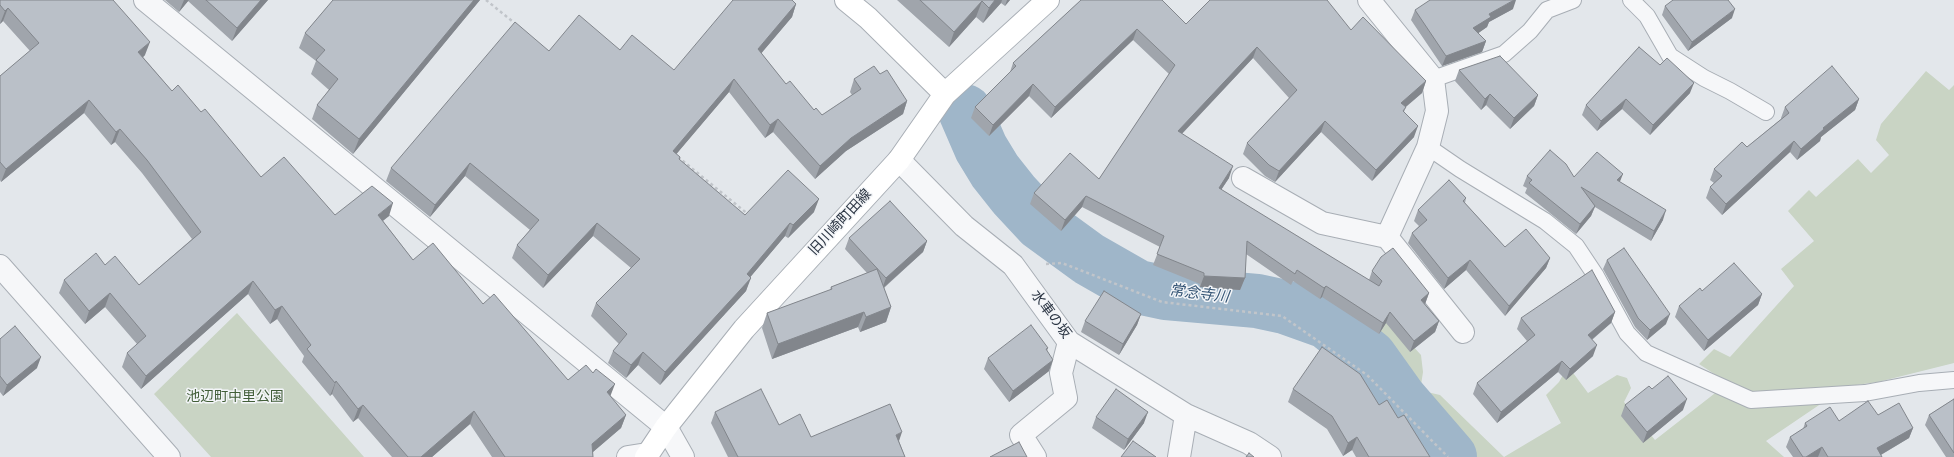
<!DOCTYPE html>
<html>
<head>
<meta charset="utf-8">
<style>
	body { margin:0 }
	canvas { display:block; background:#e3e7eb }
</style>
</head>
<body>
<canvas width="1954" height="457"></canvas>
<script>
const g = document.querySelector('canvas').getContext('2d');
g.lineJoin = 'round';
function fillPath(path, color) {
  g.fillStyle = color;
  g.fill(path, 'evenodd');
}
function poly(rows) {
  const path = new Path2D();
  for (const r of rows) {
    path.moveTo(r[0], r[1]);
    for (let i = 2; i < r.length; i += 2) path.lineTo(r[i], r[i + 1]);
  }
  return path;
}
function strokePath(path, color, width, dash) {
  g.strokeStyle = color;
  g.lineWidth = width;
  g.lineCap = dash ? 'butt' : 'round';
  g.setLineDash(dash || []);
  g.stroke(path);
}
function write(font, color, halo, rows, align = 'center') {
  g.font = font + ' "Source Sans 3","Noto Sans JP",sans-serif';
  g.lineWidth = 3;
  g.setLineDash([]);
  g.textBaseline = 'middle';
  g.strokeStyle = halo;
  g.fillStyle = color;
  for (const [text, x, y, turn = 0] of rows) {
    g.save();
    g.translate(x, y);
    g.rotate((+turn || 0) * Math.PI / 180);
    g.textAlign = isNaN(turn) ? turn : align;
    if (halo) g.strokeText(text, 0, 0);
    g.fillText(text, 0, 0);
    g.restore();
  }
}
const green = poly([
	[1926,71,1949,90,1954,85,1954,363,1878,382,1834,388,1825,401,1766,441,1784,457,1440,457,1344,354,1339,342,1327,326,1337,318,1356,315,1391,322,1421,355,1423,372,1421,385,1427,392,1440,395,1504,457,1561,423,1546,395,1559,382,1568,366,1588,393,1617,375,1627,378,1631,388,1624,402,1655,440,1728,383,1699,364,1714,349,1730,357,1794,286,1781,269,1814,241,1788,211,1809,190,1816,197,1858,159,1871,173,1889,155,1876,140,1881,124],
	[237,313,364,457,211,457,154,394]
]);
const river = poly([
	[965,111,981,148,995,171,1014,195,1041,224,1089,259,1138,287,1166,293,1257,301,1285,307,1327,322,1370,357,1400,399,1450,457]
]);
const path = poly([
	[486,0,517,25],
	[678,157,749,215],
	[1046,264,1062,263,1162,302,1282,316,1367,375,1448,457]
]);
const lane = poly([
	[1631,0,1647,16,1670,56,1704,78,1730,91,1766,112],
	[1433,79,1504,54,1530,31,1547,10,1573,0],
	[1428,147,1460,169,1545,221,1576,246,1596,276,1627,333,1646,353,1751,400,1865,393,1919,383,1954,380]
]);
const street = poly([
	[145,0,666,427,683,457],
	[1369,0,1433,79,1437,111,1428,147,1387,237,1463,332],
	[899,160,964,226,1013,265,1069,342,1186,415,1249,443,1270,457],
	[1243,178,1322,223,1387,237],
	[0,266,169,457],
	[628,457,647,454],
	[1035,457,1021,435,1066,398,1061,373,1069,342],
	[1179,457,1186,415]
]);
const secondary = poly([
	[846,0,868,18,945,94],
	[646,457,666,427,744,329,899,160,945,94,1048,0]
]);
const wall = poly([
	[0,0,145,55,143,57,172,91,201,112,261,177,335,215,389,216,383,221,413,260,483,304,568,380,610,396,626,415,621,428,593,452,593,457,492,457,470,424,432,457,392,457,358,418,353,422,332,394,330,396,302,362,304,356,277,319,270,324,248,294,141,389,122,367,127,353,137,344,105,307,85,324,59,293,64,280,105,265,139,285,192,239,142,173,115,142,111,145,84,113,1,182,0,180,0,76,30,51,3,21,0,24],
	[165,0,268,0,232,41,188,1,179,12],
	[333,0,480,0,353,154,312,119,317,105,329,90,311,74,316,61,299,48,305,33],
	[897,0,1010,0,1005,6,1001,3,983,23,976,17,949,47],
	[1081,0,1186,24,1351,30,1426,81,1422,93,1406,107,1404,112,1414,137,1372,181,1321,132,1275,182,1265,176,1243,154,1247,143,1289,98,1253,58,1182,134,1229,178,1221,190,1369,280,1372,271,1429,293,1425,304,1439,321,1435,332,1410,352,1386,323,1379,334,1322,297,1320,299,1293,281,1291,285,1246,254,1245,278,1240,290,1200,287,1200,284,1153,265,1160,247,1082,207,1061,231,1030,204,1034,193,1099,179,1169,74,1133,40,1051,118,1029,96,989,136,971,118,975,107,1010,72,1013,63],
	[796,4,792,17,761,53,786,84,814,110,822,115,852,95,850,92,854,79,880,74,907,101,903,114,846,151,815,179,773,132,765,138,729,92,676,154,680,157,680,160,745,215,814,212,788,238,785,236,750,277,746,291,660,385,638,365,626,378,608,363,613,351,619,344,591,316,596,303,631,268,593,236,543,288,512,258,517,245,530,230,465,176,430,217,386,181,391,168,549,51,620,50,674,70],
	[1665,6,1732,18,1688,51,1662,15],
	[1513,9,1489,22,1487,27,1478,33,1486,41,1482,52,1442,66,1411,20,1415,10],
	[1639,47,1690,93,1650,135,1622,109,1597,131,1582,115,1586,105],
	[1459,70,1538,95,1534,106,1510,129,1486,105,1481,110,1455,81],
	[1859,99,1855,110,1821,137,1820,141,1797,160,1790,152,1722,215,1706,198,1710,187,1714,183,1710,180,1714,169,1747,147,1781,119,1781,118,1785,107],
	[1527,176,1574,177,1620,182,1663,220,1651,241,1595,207,1591,216,1576,234,1525,193,1527,188,1523,186],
	[1466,198,1465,203,1505,247,1550,258,1546,268,1505,316,1466,270,1444,289,1408,243,1412,233,1419,226,1414,221,1418,210],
	[849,238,927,241,923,252,884,288,891,307,886,322,860,332,858,327,772,359,762,328,767,313,830,290,831,287,867,273,845,249],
	[1607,260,1666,324,1647,340,1635,327,1603,269],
	[1702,291,1762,294,1758,305,1704,351,1675,317,1679,306],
	[1615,312,1611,323,1592,340,1593,356,1566,380,1558,372,1497,423,1473,394,1477,383,1527,341,1517,329,1521,318],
	[1141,314,1137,325,1119,355,1081,332,1085,321],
	[0,339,37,368,3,396,0,392],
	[1048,348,1047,351,1049,371,1009,402,984,369,988,358],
	[1293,389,1379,405,1398,418,1430,457,1356,457,1352,450,1343,456,1327,429,1288,402],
	[1652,389,1683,410,1643,443,1621,416,1625,405],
	[1954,399,1954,457,1946,457,1925,425,1929,415],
	[715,412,779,425,811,437,899,441,905,457,728,457,711,423],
	[1878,415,1913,428,1909,438,1881,455,1882,457,1793,457,1786,447,1790,437,1803,429,1805,423,1839,421],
	[1096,417,1144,423,1124,450,1092,428]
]);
const shadedWall = poly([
	[184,0,189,0,179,12],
	[261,0,268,0,232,41,237,28],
	[474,0,480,0,353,154,359,139],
	[995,0,1002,0,1001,3,983,23,989,8],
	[1007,0,1010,0,1005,6],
	[1514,0,1516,0,1513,9,1489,22,1487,27,1470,39,1473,28,1489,14],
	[982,1,976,17,949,47,954,32],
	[796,4,792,17,754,62,758,49],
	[8,8,3,21,0,24,5,11],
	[1735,9,1732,18,1688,51,1692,42],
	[1137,29,1133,40,1051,118,1055,107],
	[1486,41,1482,52,1442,66,1446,56],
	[150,42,145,55,134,66,138,52],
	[1257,47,1253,58,1174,142,1178,131],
	[734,79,729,92,668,164,673,151],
	[1426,81,1422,93,1397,114,1401,103],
	[1694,83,1690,93,1650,135,1653,125],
	[1033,84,1029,96,989,136,993,125],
	[1490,94,1486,105,1481,110,1485,99],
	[1538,95,1534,106,1510,129,1514,118],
	[1626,99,1622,109,1597,131,1601,121],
	[1859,99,1855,110,1821,137,1820,141,1797,160,1801,149,1823,128],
	[89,100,84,113,1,182,6,169],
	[907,101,903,114,846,151,815,179,820,166,851,138],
	[778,119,773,132,765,138,770,125],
	[1325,121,1321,132,1275,182,1279,171],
	[1418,126,1414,137,1372,181,1376,170],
	[120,129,115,142,111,145,116,132],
	[1794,141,1790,152,1722,215,1726,204],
	[470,163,465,176,430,217,435,205],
	[1233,166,1229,178,1215,199,1219,188],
	[1623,174,1619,184,1617,180],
	[1086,196,1082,207,1061,231,1065,220],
	[819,199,814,212,788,238,793,225],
	[393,203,389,216,373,228,378,215],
	[1595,206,1591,216,1576,234,1580,224],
	[1666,210,1663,220,1651,241,1654,231],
	[597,223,593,236,543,288,548,275],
	[790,223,785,236,742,287,747,274],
	[927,241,923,252,882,289,886,278],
	[1550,258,1546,268,1505,316,1509,306],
	[1470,260,1466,270,1444,289,1448,278],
	[1204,276,1245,278,1240,290,1200,287],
	[751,278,746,291,660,385,665,372],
	[253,281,248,294,141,389,146,376],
	[1326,286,1322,297,1320,299,1324,288],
	[110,293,105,307,85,324,89,311],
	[1429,293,1425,304,1421,300],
	[1762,294,1758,305,1704,351,1708,340],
	[282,306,277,319,270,324,275,310],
	[891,307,886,322,860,332,866,317],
	[864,312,858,327,772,359,778,344],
	[1390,312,1386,323,1379,334,1383,323],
	[1615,312,1611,323,1584,346,1588,335],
	[1141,314,1137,325,1119,355,1123,344],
	[1670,314,1666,324,1647,340,1650,330],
	[1439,321,1435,332,1410,352,1414,341],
	[1597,345,1593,356,1566,380,1570,369],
	[643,352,638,365,626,378,631,365],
	[41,357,37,368,3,396,7,385],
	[1053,360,1049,371,1009,402,1013,391],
	[1562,361,1558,372,1497,423,1501,412],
	[336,381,332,394,330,396,335,383],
	[615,384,610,397,607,392],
	[1687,399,1683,410,1643,443,1647,432],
	[363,405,358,418,353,422,358,409],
	[474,411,470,424,432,457,421,457],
	[1148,412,1144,423,1124,450,1128,439],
	[626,415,621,428,587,457,592,444],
	[1913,428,1909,438,1877,457,1877,448],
	[902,432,898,444,896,435],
	[1357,437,1352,450,1343,456,1348,443],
	[1822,447,1818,457,1806,457]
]);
const building = poly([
	[0,0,113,0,150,42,138,52,172,91,178,85,201,112,205,109,261,177,284,157,335,215,372,186,393,203,378,215,413,260,433,243,483,304,494,294,568,380,586,365,593,373,596,369,615,384,607,392,626,415,592,444,593,457,505,457,474,411,421,457,408,457,363,405,358,409,336,381,335,383,307,349,311,345,282,306,275,310,253,281,146,376,127,353,146,336,110,293,89,311,64,280,96,253,105,265,115,256,139,285,201,232,147,160,120,129,116,132,89,100,6,169,0,162,0,76,39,43,8,8,5,11,0,5,0,0],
	[206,0,261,0,237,28,206,0],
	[333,0,474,0,359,139,317,105,338,79,316,60,325,50,305,33,333,0],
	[733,0,792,0,796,4,758,49,786,84,790,81,814,110,816,108,822,115,861,89,854,79,874,66,880,74,887,70,907,101,851,138,820,166,778,119,770,125,734,79,673,151,680,157,679,159,745,215,788,170,819,199,793,225,790,223,747,274,751,278,665,372,643,352,631,365,613,351,627,334,596,303,640,259,597,223,548,275,517,245,539,220,470,163,435,205,391,168,515,22,549,51,579,15,620,50,632,35,674,70,733,0],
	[920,0,995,0,989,8,982,1,954,32,920,0],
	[1081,0,1162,0,1186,24,1210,0,1327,0,1351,30,1363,17,1426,81,1401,103,1406,107,1403,111,1418,126,1376,170,1325,121,1279,171,1269,165,1247,143,1297,90,1257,47,1178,131,1233,166,1219,188,1379,286,1382,281,1372,271,1381,257,1393,248,1429,293,1421,300,1439,321,1414,341,1390,312,1383,323,1326,286,1324,288,1297,270,1295,274,1247,241,1245,278,1204,276,1204,273,1157,254,1164,236,1086,196,1065,220,1034,193,1070,153,1099,179,1175,65,1137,29,1055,107,1033,84,993,125,975,107,1016,66,1013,63,1081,0],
	[1430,0,1514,0,1489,14,1491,17,1473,28,1486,41,1446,56,1415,10,1430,0],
	[1673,0,1728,0,1735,9,1692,42,1665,6,1673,0],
	[1639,47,1660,65,1667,58,1694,83,1653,125,1626,99,1601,121,1586,105,1639,47],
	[1500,56,1538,95,1514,118,1490,94,1485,99,1459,70,1500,56],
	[1832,66,1859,99,1823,128,1824,129,1801,149,1794,141,1726,204,1710,187,1722,176,1714,169,1742,142,1747,147,1789,113,1785,107,1832,66],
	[1550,150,1566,164,1574,177,1597,152,1623,174,1617,180,1666,210,1654,231,1581,187,1595,206,1580,224,1529,183,1532,180,1527,176,1550,150],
	[1449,180,1466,198,1463,201,1505,247,1526,229,1550,258,1509,306,1470,260,1448,278,1412,233,1427,220,1418,210,1449,180],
	[890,201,927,241,886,278,849,238,890,201],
	[1624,248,1670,314,1650,330,1638,318,1607,260,1624,248],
	[1734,263,1762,294,1708,340,1679,306,1700,288,1702,291,1734,263],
	[877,269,891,307,866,317,864,312,778,344,767,313,832,289,831,287,877,269],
	[1592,270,1615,312,1588,335,1597,345,1570,369,1562,361,1501,412,1477,383,1535,335,1521,318,1592,270],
	[1104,291,1141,314,1123,344,1085,321,1104,291],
	[1031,325,1048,348,1046,349,1053,360,1013,391,988,358,1031,325],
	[15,326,41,357,7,385,0,376,0,339,15,326],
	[1322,347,1360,374,1379,405,1387,400,1398,418,1404,415,1430,457,1369,457,1357,437,1348,443,1332,416,1293,389,1322,347],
	[1668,376,1687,399,1647,432,1625,405,1649,386,1652,389,1668,376],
	[761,389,779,425,800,414,811,437,890,404,902,432,896,435,905,457,738,457,715,412,761,389],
	[1116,389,1148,412,1128,439,1096,417,1116,389],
	[1954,399,1954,453,1929,415,1954,399],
	[1868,401,1878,415,1899,403,1913,428,1877,448,1882,457,1828,457,1822,447,1806,457,1803,457,1790,437,1807,426,1805,423,1830,407,1839,421,1868,401],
	[1133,441,1156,457,1121,457,1133,441],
	[1019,442,1027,457,990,457,1019,442],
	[1249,453,1254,457,1246,457,1249,453]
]);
const streetNames = [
	["旧川崎町田線",841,223,-47],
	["水車の坂",1050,315,53]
];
const parkNames = [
	["池辺町中里公園",235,398]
];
const waterNames = [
	["常念寺川",1199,295,7]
];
fillPath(green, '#c9d4c4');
strokePath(river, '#9fb6c9', 54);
strokePath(lane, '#a8aeb5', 18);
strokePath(street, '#a8aeb5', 24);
strokePath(secondary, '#a8aeb5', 24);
strokePath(path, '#c1c5ca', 2.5, [3, 3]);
strokePath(lane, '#f6f7f9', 16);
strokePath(street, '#f6f7f9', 22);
strokePath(secondary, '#fff', 22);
fillPath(wall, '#a0a5ac');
fillPath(shadedWall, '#82868c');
fillPath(building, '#bac0c8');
strokePath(building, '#82868c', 1);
write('14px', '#2b3543', '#f3f5f8', streetNames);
write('14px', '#425e39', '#f3f5f8', parkNames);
write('italic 15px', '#365676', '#f3f5f8', waterNames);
</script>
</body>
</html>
